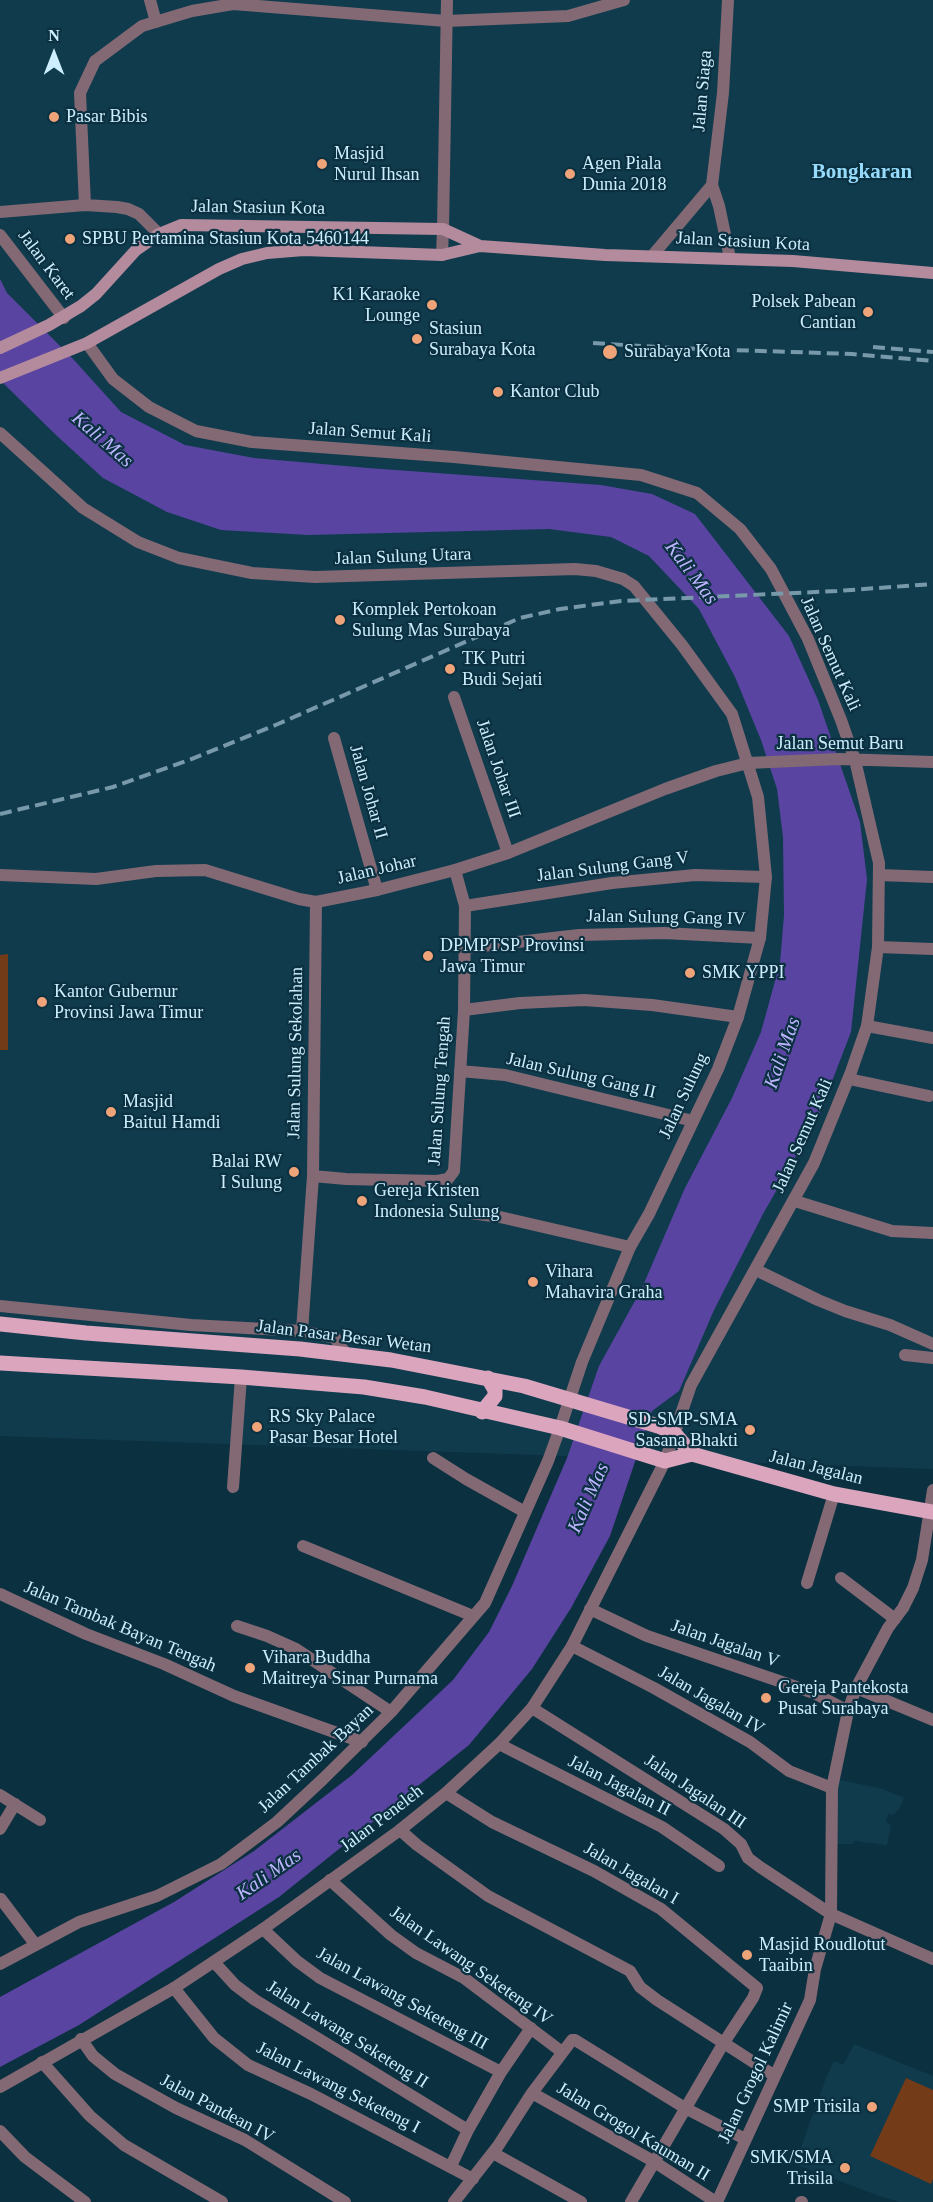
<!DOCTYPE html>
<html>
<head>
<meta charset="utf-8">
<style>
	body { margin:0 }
	#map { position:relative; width:933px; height:2202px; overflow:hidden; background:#0b3040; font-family:Georgia,serif }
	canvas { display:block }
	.north { position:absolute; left:24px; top:24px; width:60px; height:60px; -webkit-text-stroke:4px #0b3040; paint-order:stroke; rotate:0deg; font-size:16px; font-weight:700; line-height:24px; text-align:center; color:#cdeefe }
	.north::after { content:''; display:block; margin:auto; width:21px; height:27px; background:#cdeefe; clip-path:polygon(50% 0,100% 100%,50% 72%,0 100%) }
</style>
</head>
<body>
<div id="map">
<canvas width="933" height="2202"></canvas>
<div class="north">N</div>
</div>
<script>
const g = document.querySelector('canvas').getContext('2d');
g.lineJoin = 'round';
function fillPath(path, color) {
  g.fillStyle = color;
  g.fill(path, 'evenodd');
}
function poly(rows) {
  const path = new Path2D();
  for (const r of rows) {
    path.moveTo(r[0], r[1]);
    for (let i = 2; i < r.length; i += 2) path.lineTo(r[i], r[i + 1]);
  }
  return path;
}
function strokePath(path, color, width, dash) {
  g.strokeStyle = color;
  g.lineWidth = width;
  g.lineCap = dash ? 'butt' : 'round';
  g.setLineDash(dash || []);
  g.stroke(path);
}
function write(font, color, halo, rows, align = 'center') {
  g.font = font + ' Georgia,serif';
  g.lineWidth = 4.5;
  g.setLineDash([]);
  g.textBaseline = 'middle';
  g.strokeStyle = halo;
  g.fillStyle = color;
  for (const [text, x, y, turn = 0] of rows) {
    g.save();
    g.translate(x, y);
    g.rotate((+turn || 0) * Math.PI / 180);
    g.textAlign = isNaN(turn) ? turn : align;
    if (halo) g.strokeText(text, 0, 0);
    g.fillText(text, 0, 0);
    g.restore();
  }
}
const built = poly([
	[0,0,933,0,933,1469,0,1436],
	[836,1779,883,1789,904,1798,899,1809,893,1815,888,1814,886,1822,891,1825,887,1845,854,1841,853,1844,836,1844],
	[854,2044,933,2076,933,2202,900,2202,879,2196,795,2164,826,2078,834,2061,843,2065]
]);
const green = poly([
	[8,954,8,1050,0,1050,0,955],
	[906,2078,933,2090,933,2179,931,2184,870,2156]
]);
const water = poly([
	[0,279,7,293,74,360,121,412,185,445,254,458,368,468,601,485,652,494,695,514,789,636,818,700,860,822,867,879,851,1032,819,1115,763,1214,714,1310,679,1391,652,1411,610,1536,571,1608,532,1669,469,1745,279,1897,79,2025,0,2067,0,1997,174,1902,254,1851,352,1775,453,1680,489,1632,512,1586,567,1458,599,1366,642,1288,685,1188,732,1098,761,1032,780,963,784,915,783,837,777,789,761,740,735,677,699,609,649,556,611,537,549,529,308,535,221,530,167,512,103,478,56,435,0,380]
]);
const minor = poly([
	[150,0,156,22],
	[442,255,443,229],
	[454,697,508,853],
	[334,738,377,890],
	[879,875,933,877],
	[465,906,612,883,695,875,766,877],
	[878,947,933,949],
	[465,948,579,935,664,933,760,938],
	[464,1010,520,1003,584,1000,652,1005,738,1017],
	[867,1026,933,1038],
	[460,1071,505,1075,693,1121],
	[849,1079,929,1096],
	[313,1176,346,1179,437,1181,448,1179,454,1171,464,1010,465,906,455,870],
	[795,1201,892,1231,933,1233],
	[463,1212,500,1217,630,1247],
	[756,1270,818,1300,845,1311,890,1325,933,1344],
	[0,1306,191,1325,302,1331,335,1338,346,1354],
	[302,1331,313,1176,316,902],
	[905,1355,933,1358],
	[433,1458,466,1479,525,1512],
	[233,1487,241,1377],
	[303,1546,473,1616],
	[841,1578,895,1619],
	[807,1583,834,1494],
	[0,1594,86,1634,164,1664,234,1696,362,1742],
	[590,1609,647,1636,814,1693,848,1711],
	[237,1626,267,1636,296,1649,391,1712],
	[572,1646,654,1688,750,1742,789,1771,832,1788],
	[856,1688,933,1720],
	[532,1708,724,1829,741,1844,748,1858,760,1867,831,1914,933,1959],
	[499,1744,662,1827,719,1866],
	[446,1793,492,1822,594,1871,661,1909,757,1988,753,1998,723,2044,631,2202],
	[0,1795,40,1820],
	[0,1829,15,1804],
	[400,1830,417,1845,488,1896,630,1971,640,1987,657,2000,775,2076],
	[330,1880,391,1935,416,1953,464,1978,562,2052],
	[1,1899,35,1944],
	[263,1929,297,1961,320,1978,501,2072],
	[214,1962,235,1985,255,2000,468,2130],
	[0,1964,79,1922,157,1896,221,1864,277,1822,323,1779,391,1712,485,1603,548,1461,560,1428],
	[174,1988,214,2038,248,2065,311,2094,473,2179],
	[81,2039,93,2056,115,2074,176,2108,245,2140,345,2202],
	[42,2062,90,2116,124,2145,222,2202],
	[532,2093,653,2161,716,2202],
	[0,2131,25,2157,85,2202],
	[493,2153,581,2202],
	[451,2166,468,2130,501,2072,531,2028],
	[454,2202,498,2146,532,2093,572,2040,575,2040,685,2108,745,2139],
	[717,2202,810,2000,815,1969,831,1914,832,1788,848,1711,856,1688,888,1628,903,1608,913,1588,922,1560,933,1490],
	[801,2202,802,2202]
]);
const tertiary = poly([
	[728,0,723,93,712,185,719,206,730,258],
	[85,205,80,93,95,61,142,26,192,11,233,4,446,21,568,16,624,0],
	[0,212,85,205,117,207,128,209,139,214,159,234],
	[443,229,447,0],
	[0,235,64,318],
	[652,256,712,185],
	[0,433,83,508,138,542,179,558,252,573,315,577,575,569,596,571,623,579,634,586,682,645,732,714,758,797,766,877,760,938,738,1017,718,1069,649,1214,630,1247,582,1362,560,1428],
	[0,875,96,879,156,871,205,870,299,899,316,902,377,890,455,870,508,853,665,789,716,771,748,763,839,759,933,762],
	[0,2087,174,1988,263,1929,400,1830,446,1793,499,1744,532,1708,572,1646,665,1461,691,1385,814,1163,851,1072,867,1026,878,947,879,863,855,760,841,720,808,639,771,569,740,529,697,493,641,475,454,457,252,442,196,431,149,407,113,379,87,343]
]);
const secondary = poly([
	[0,348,49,325,81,306,96,294,136,250,159,234,181,225,443,229,480,246],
	[0,378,87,343,219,269,242,259,267,253,304,250,442,255,480,246,605,255,793,261,933,273]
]);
const primary = poly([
	[0,1324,86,1333,300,1349,391,1360,524,1386,658,1426,674,1433,692,1454],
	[0,1363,241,1377,364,1387,425,1397,560,1428,665,1461,692,1454,834,1494,933,1512],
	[482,1412,495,1396,495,1390,488,1378]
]);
const rail = poly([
	[593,343,673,348,852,354,933,361],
	[873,347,933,352],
	[0,814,113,787,189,760,278,724,520,618,560,609,621,601,837,591,933,584]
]);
const markers = [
	[54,117,6,"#efa378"],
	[322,164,6,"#efa378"],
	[570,174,6,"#efa378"],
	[70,239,6,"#efa378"],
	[432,305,6,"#efa378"],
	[868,312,6,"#efa378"],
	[417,339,6,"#efa378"],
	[610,352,8,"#efa378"],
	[498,392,6,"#efa378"],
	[340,620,6,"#efa378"],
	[450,669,6,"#efa378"],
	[428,956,6,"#efa378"],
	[690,973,6,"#efa378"],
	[42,1002,6,"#efa378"],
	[111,1112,6,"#efa378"],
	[294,1172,6,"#efa378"],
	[362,1201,6,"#efa378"],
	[533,1282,6,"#efa378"],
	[257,1427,6,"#efa378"],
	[750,1430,6,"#efa378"],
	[250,1668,6,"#efa378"],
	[766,1698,6,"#efa378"],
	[747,1955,6,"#efa378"],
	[872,2107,6,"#efa378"],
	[845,2168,6,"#efa378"]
];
const streetNames = [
	["Jalan Siaga",703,91,-85],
	["Jalan Stasiun Kota",258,208,1],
	["Jalan Stasiun Kota",743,242,3],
	["Jalan Karet",46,265,53],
	["Jalan Semut Kali",370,433,4],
	["Jalan Sulung Utara",403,557,-2],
	["Jalan Semut Kali",830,654,66],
	["Jalan Semut Baru",840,744],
	["Jalan Johar III",498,769,71],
	["Jalan Johar II",368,792,74],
	["Jalan Sulung Gang V",613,867,-7],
	["Jalan Johar",377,870,-13],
	["Jalan Sulung Gang IV",666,918,1],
	["Jalan Sulung Sekolahan",296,1053,-89],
	["Jalan Sulung Gang II",581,1076,13],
	["Jalan Sulung Tengah",440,1091,-86],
	["Jalan Sulung",684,1096,-65],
	["Jalan Semut Kali",803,1136,-66],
	["Jalan Pasar Besar Wetan",344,1337,7],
	["Jalan Jagalan",816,1468,14],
	["Jalan Tambak Bayan Tengah",120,1627,23],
	["Jalan Jagalan V",725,1644,19],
	["Jalan Jagalan IV",711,1701,30],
	["Jalan Tambak Bayan",316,1759,-43],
	["Jalan Jagalan II",619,1786,27],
	["Jalan Jagalan III",695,1792,34],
	["Jalan Peneleh",382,1819,-37],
	["Jalan Jagalan I",631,1874,30],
	["Jalan Lawang Seketeng IV",471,1966,35],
	["Jalan Lawang Seketeng III",402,1999,29],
	["Jalan Lawang Seketeng II",347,2035,32],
	["Jalan Grogol Kalimir",756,2073,-65],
	["Jalan Lawang Seketeng I",338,2088,27],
	["Jalan Pandean IV",217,2109,28],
	["Jalan Grogol Kauman II",633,2132,31]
];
const poiNames = [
	["Pasar Bibis",66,117],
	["Masjid",334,154],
	["Nurul Ihsan",334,175],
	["Agen Piala",582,164],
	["Dunia 2018",582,185],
	["SPBU Pertamina Stasiun Kota 5460144",82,239],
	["K1 Karaoke",420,295,"right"],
	["Lounge",420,316,"right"],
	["Polsek Pabean",856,302,"right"],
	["Cantian",856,323,"right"],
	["Stasiun",429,329],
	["Surabaya Kota",429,350],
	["Surabaya Kota",624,352],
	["Kantor Club",510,392],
	["Komplek Pertokoan",352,610],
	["Sulung Mas Surabaya",352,631],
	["TK Putri",462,659],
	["Budi Sejati",462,680],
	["DPMPTSP Provinsi",440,946],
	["Jawa Timur",440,967],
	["SMK YPPI",702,973],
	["Kantor Gubernur",54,992],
	["Provinsi Jawa Timur",54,1013],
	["Masjid",123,1102],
	["Baitul Hamdi",123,1123],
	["Balai RW",282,1162,"right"],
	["I Sulung",282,1183,"right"],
	["Gereja Kristen",374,1191],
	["Indonesia Sulung",374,1212],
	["Vihara",545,1272],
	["Mahavira Graha",545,1293],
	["RS Sky Palace",269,1417],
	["Pasar Besar Hotel",269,1438],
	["SD-SMP-SMA",738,1420,"right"],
	["Sasana Bhakti",738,1441,"right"],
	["Vihara Buddha",262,1658],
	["Maitreya Sinar Purnama",262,1679],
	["Gereja Pantekosta",778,1688],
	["Pusat Surabaya",778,1709],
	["Masjid Roudlotut",759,1945],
	["Taaibin",759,1966],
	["SMP Trisila",860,2107,"right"],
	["SMK/SMA",833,2158,"right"],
	["Trisila",833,2179,"right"]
];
const waterNames = [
	["Kali Mas",102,440,41],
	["Kali Mas",691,573,53],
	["Kali Mas",783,1053,-71],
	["Kali Mas",589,1498,-66],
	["Kali Mas",269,1875,-35]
];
const quarterNames = [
	["Bongkaran",862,173]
];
fillPath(built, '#103b4d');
fillPath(green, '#733b18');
fillPath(water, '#5944a1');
strokePath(minor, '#836974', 12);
strokePath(tertiary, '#836974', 12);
strokePath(secondary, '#b48b9d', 12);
strokePath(primary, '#daa5bd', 15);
strokePath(rail, '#7799a9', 4, [12, 6]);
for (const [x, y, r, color] of markers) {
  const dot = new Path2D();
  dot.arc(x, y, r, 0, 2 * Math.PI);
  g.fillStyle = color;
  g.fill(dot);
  strokePath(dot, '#0b3040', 2);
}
write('18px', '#cdeefe', '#0b3040', streetNames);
write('18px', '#cdeefe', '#0b3040', poiNames, 'left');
write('italic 20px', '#bdb4fe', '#0b3040', waterNames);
write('bold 21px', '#96dbfc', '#0b3040', quarterNames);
</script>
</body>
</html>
